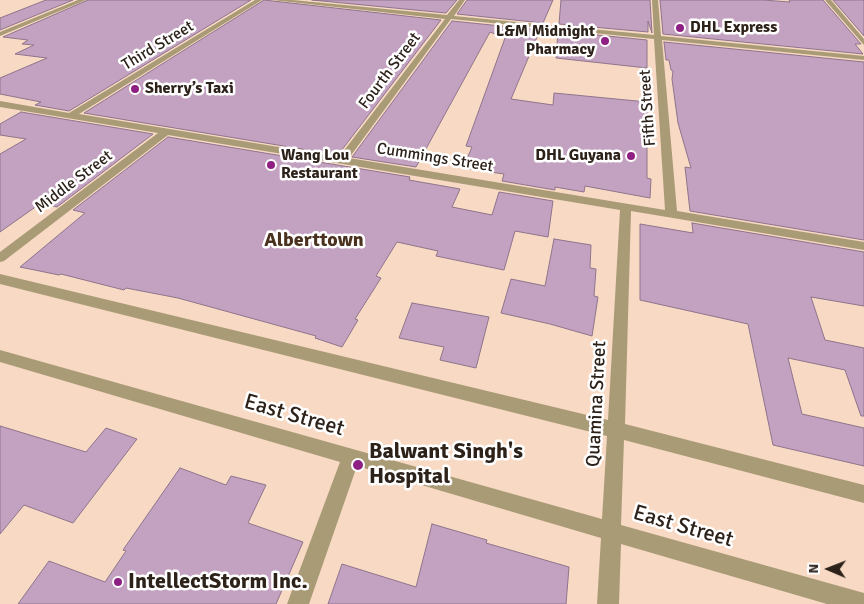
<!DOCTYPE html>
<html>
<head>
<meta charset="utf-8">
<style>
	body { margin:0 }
	#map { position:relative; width:864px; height:604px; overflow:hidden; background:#f8d9c3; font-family:Signika,sans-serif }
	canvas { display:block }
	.north { position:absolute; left:804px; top:544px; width:50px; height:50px; -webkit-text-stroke:4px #fff; paint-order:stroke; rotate:271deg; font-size:14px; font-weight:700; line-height:20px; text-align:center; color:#2d221a }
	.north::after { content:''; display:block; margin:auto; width:18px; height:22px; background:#2d221a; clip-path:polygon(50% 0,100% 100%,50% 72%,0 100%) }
</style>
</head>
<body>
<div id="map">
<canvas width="864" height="604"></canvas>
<div class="north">N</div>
</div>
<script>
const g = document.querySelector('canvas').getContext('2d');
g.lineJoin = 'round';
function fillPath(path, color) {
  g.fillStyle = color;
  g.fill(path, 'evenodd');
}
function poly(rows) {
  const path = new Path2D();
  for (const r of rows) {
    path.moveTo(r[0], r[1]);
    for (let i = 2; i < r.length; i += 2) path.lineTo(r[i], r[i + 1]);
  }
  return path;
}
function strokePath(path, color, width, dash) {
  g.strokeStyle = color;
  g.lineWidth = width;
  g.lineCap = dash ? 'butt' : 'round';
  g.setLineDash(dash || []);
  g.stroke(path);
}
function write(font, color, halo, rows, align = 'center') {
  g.font = font + ' Signika,sans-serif';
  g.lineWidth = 5;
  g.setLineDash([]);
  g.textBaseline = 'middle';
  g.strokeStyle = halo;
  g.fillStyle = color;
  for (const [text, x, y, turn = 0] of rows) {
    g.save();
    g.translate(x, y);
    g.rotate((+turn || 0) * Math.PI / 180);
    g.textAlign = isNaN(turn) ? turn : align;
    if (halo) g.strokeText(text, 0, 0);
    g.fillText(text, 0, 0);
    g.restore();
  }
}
const building = poly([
	[46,0,73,0,0,30,0,18,46,0],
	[88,0,251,0,69,111,35,105,41,102,0,94,0,78,47,58,15,54,34,45,22,44,28,40,3,37,88,0],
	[264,0,441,20,338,155,84,113,264,0],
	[312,0,457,0,446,13,312,0],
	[467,0,553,0,543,23,457,14,467,0],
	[561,0,650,0,652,33,648,21,648,32,559,24,561,0],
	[660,0,763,0,790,2,789,0,823,0,861,44,855,44,863,54,663,34,660,0],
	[833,0,864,0,864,36,833,0],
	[452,21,540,30,511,99,553,105,554,93,647,102,647,178,651,179,650,198,585,186,584,192,555,187,555,190,502,181,504,174,463,168,472,147,466,146,505,38,490,32,416,167,352,157,452,21],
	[558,31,647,40,647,68,556,58,558,31],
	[664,42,864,62,864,240,690,211,685,167,691,168,678,123,672,79,673,71,671,70,669,60,666,60,664,42],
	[21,112,153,134,57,207,41,203,0,232,0,154,26,139,0,135,0,124,21,112],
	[168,137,410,177,409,180,460,189,452,207,492,215,499,192,553,201,548,237,515,231,504,270,436,256,438,251,397,242,376,276,381,278,355,319,358,320,342,347,315,338,316,336,178,298,126,288,124,290,61,274,59,275,20,267,85,213,73,210,168,137],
	[692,223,864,252,864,306,811,297,825,340,864,348,864,416,861,416,845,370,788,358,802,414,864,428,864,466,773,445,748,324,640,300,640,224,693,233,692,223],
	[554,239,591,245,590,268,596,269,594,296,598,297,592,336,550,324,501,313,511,279,545,286,554,239],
	[412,303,489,317,476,368,440,360,444,347,399,338,412,303],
	[0,426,86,452,106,428,137,439,73,523,24,505,0,534,0,426],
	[180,468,226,485,231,476,266,485,248,523,303,542,276,604,18,604,49,561,105,582,126,551,123,550,180,468],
	[432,524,487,540,486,543,569,567,566,604,328,604,342,564,416,587,432,524]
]);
const minor = poly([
	[78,0,86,0,0,36,0,32,78,0],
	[255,0,262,0,79,114,339,157,445,19,272,0,293,0,447,15,459,0,465,0,454,16,654,35,652,0,658,0,661,36,864,56,864,60,662,40,677,211,864,242,864,250,631,211,625,424,864,485,864,503,624,440,621,525,864,593,864,604,827,604,621,544,619,604,597,604,601,538,357,466,309,604,287,604,340,462,0,362,0,350,602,519,607,436,0,284,0,274,608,420,620,210,168,135,4,261,0,262,0,252,158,133,0,107,0,101,69,113,255,0],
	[451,19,654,39,665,210,349,158,451,19],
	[825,0,831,0,864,39,864,45,825,0]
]);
const markers = [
	[680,28,5,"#8e2083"],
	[605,41,5,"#8e2083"],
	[135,89,5,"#8e2083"],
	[631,156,5,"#8e2083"],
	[271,165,5,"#8e2083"],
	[358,465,6,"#8e2083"],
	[118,582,5,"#8e2083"]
];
const farPoinames = [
	["DHL Express",690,28],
	["L&M Midnight",595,32,"right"],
	["Pharmacy",595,50,"right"],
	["Sherry’s Taxi",145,89],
	["Wang Lou",281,156],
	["Restaurant",281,174],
	["DHL Guyana",621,156,"right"]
];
const farStreetnames = [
	["Third Street",158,46,-31],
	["Fourth Street",390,71,-53],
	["Fifth Street",648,108,-94],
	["Cummings Street",435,158,9],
	["Middle Street",74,182,-37]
];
const streetNames = [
	["Quamina Street",597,404,-87]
];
const neighbourhoodNames = [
	["Alberttown",314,241]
];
const nearStreetnames = [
	["East Street",294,416,16],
	["East Street",683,527,16]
];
const nearPoinames = [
	["Balwant Singh's",369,452],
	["Hospital",369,477],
	["IntellectStorm Inc.",128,582]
];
fillPath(building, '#c3a2c1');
strokePath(building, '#8d748b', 1);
fillPath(minor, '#aa9b77');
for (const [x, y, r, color] of markers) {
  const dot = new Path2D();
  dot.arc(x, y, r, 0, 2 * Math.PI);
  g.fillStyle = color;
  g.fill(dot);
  strokePath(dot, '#fff', 2);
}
write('bold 16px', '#2d221a', '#fff', farPoinames, 'left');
write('16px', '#2d221a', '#fff', farStreetnames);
write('19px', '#2d221a', '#fff', streetNames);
write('bold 20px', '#4a321f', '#fff', neighbourhoodNames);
write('22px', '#2d221a', '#fff', nearStreetnames);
write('bold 22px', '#2d221a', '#fff', nearPoinames, 'left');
</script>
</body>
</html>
